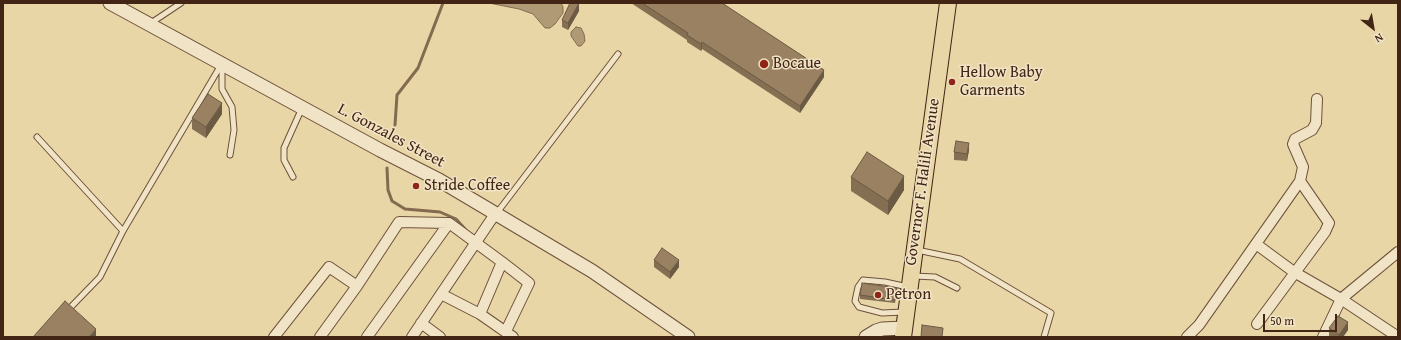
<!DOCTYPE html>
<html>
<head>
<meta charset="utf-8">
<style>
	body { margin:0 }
	#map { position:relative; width:1401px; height:340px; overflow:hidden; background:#e9d6a7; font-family:"Gentium Book Plus",serif }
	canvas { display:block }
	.frame { position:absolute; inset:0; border:4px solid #422515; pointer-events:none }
	.north { position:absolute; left:1353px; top:8px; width:40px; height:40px; -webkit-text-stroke:3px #f1e4c6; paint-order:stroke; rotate:149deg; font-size:11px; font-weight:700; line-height:16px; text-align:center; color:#422515 }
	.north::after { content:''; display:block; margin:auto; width:14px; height:18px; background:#422515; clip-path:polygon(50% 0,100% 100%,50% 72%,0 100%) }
	.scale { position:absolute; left:1263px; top:314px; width:74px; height:18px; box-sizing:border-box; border:2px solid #422515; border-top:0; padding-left:5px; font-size:12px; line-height:14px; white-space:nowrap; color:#422515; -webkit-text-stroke:3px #f1e4c6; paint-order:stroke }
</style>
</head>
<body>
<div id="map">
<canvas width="1401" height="340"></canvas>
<div class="frame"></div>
<div class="north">N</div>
<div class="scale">50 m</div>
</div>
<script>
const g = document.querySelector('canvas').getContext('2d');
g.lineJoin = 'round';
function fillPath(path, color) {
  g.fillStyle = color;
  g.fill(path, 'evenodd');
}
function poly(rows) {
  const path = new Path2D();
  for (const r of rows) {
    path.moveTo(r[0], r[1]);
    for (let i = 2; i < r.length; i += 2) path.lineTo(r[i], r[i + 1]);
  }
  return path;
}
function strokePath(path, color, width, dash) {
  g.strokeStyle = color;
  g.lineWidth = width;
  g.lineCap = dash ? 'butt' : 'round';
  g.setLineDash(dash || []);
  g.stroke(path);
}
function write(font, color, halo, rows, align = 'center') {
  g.font = font + ' "Gentium Book Plus",serif';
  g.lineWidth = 3;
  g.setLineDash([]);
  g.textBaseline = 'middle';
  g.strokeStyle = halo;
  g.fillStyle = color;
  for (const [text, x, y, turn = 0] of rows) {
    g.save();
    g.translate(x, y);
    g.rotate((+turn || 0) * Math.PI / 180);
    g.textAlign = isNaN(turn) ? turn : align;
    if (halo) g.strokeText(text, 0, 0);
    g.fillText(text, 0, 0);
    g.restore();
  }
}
const water = poly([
	[489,3,561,3,563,7,563,13,555,24,550,28,545,28,533,14,519,9,489,3],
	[576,27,581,28,584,34,585,41,581,46,578,46,571,36,571,32,576,27]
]);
const stream = poly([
	[395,125,397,95,418,68,443,3],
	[387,168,388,190,392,201,405,209,440,212,456,219,466,230]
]);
const service = poly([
	[151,23,181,3],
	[222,65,222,89,232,107,234,130,230,155],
	[37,137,123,231],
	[293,177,284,160,284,148,302,108],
	[496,214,618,54],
	[917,250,960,259,1051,313,1044,337],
	[914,276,935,277,957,288],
	[67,311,100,277,123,231,221,65],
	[904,312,882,313,859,307,855,301,858,287,863,280,885,282,908,287]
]);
const minor = poly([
	[1256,244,1294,272,1341,299,1398,337],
	[441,294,480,314,513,337],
	[480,314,502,262,529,283,506,331],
	[421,323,440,337],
	[1257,324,1325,232,1329,223,1300,181],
	[274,337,329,267,357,286],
	[320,337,357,286,399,222,449,223,502,262],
	[367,337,449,223],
	[412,337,495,214],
	[1187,337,1199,325,1300,181,1303,167,1293,144,1295,139,1312,130,1316,123,1317,99],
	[1323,337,1341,299,1398,252]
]);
const tertiary = poly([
	[110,3,380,150,439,180,592,271,688,337],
	[866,337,876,331,882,329,904,328]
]);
const primary = poly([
	[903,337,948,3]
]);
const wall = poly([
	[631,3,722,3,824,77,800,113,702,49,701,51,687,42,687,40],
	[579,11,568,30,562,27,562,20],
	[222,114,206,138,192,129,192,118],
	[969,150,967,161,954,160,954,152],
	[851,177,904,190,888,215,851,191],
	[654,260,679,267,670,279,654,267],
	[897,292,895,303,860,299,860,295],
	[1329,328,1348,330,1343,337,1331,337,1329,336]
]);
const shadedWall = poly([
	[579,3,579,11,568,30,568,23],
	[702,42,702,49,701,51,701,44],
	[824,70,824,77,800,113,800,106],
	[222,103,222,114,206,138,206,127],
	[969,143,969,150,967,161,967,154],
	[904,176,904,190,888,215,888,201],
	[679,260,679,267,670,279,670,272],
	[1348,322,1348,330,1343,337,1339,337,1339,335],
	[96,329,96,337,89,337]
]);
const building = poly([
	[570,3,579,3,568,23,562,20,570,3],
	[642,3,722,3,824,70,800,106,702,42,701,44,687,35,688,33,642,3],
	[208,94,222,103,206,127,192,118,208,94],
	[956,141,969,143,967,154,954,152,956,141],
	[867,152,904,176,888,201,851,177,867,152],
	[662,248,679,260,670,272,654,260,662,248],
	[862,283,897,288,895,300,860,295,862,283],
	[65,301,96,329,89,337,33,337,65,301],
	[1338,316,1348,322,1339,335,1329,328,1338,316],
	[922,325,943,328,942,337,921,337,922,325]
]);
const markers = [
	[764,64,5,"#8f2418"],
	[952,82,4,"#8f2418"],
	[416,186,4,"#8f2418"],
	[878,295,4,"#8f2418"]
];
const poiNames = [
	["Bocaue",773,64],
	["Hellow Baby",960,73],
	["Garments",960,91],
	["Stride Coffee",424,186],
	["Petron",886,295]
];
const streetNames = [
	["L. Gonzales Street",391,136,28],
	["Governor F. Halili Avenue",923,182,-82]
];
fillPath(water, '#b09a75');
strokePath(water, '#846b4f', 1);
strokePath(stream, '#846b4f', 3);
strokePath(service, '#6c513a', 7);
strokePath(minor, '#6c513a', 12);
strokePath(tertiary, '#6c513a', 15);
strokePath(primary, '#422515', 18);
strokePath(service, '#f1e4c6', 5);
strokePath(minor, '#f1e4c6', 10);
strokePath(tertiary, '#f1e4c6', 13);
strokePath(primary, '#e9d6a7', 16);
fillPath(wall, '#846f53');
fillPath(shadedWall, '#6b5a44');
fillPath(building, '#998161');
strokePath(building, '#6b5a44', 1);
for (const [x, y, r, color] of markers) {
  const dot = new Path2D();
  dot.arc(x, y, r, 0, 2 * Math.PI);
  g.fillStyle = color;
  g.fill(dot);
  strokePath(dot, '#f1e4c6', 1.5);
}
write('16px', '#422515', '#f1e4c6', poiNames, 'left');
write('16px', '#422515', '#f1e4c6', streetNames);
</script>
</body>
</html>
